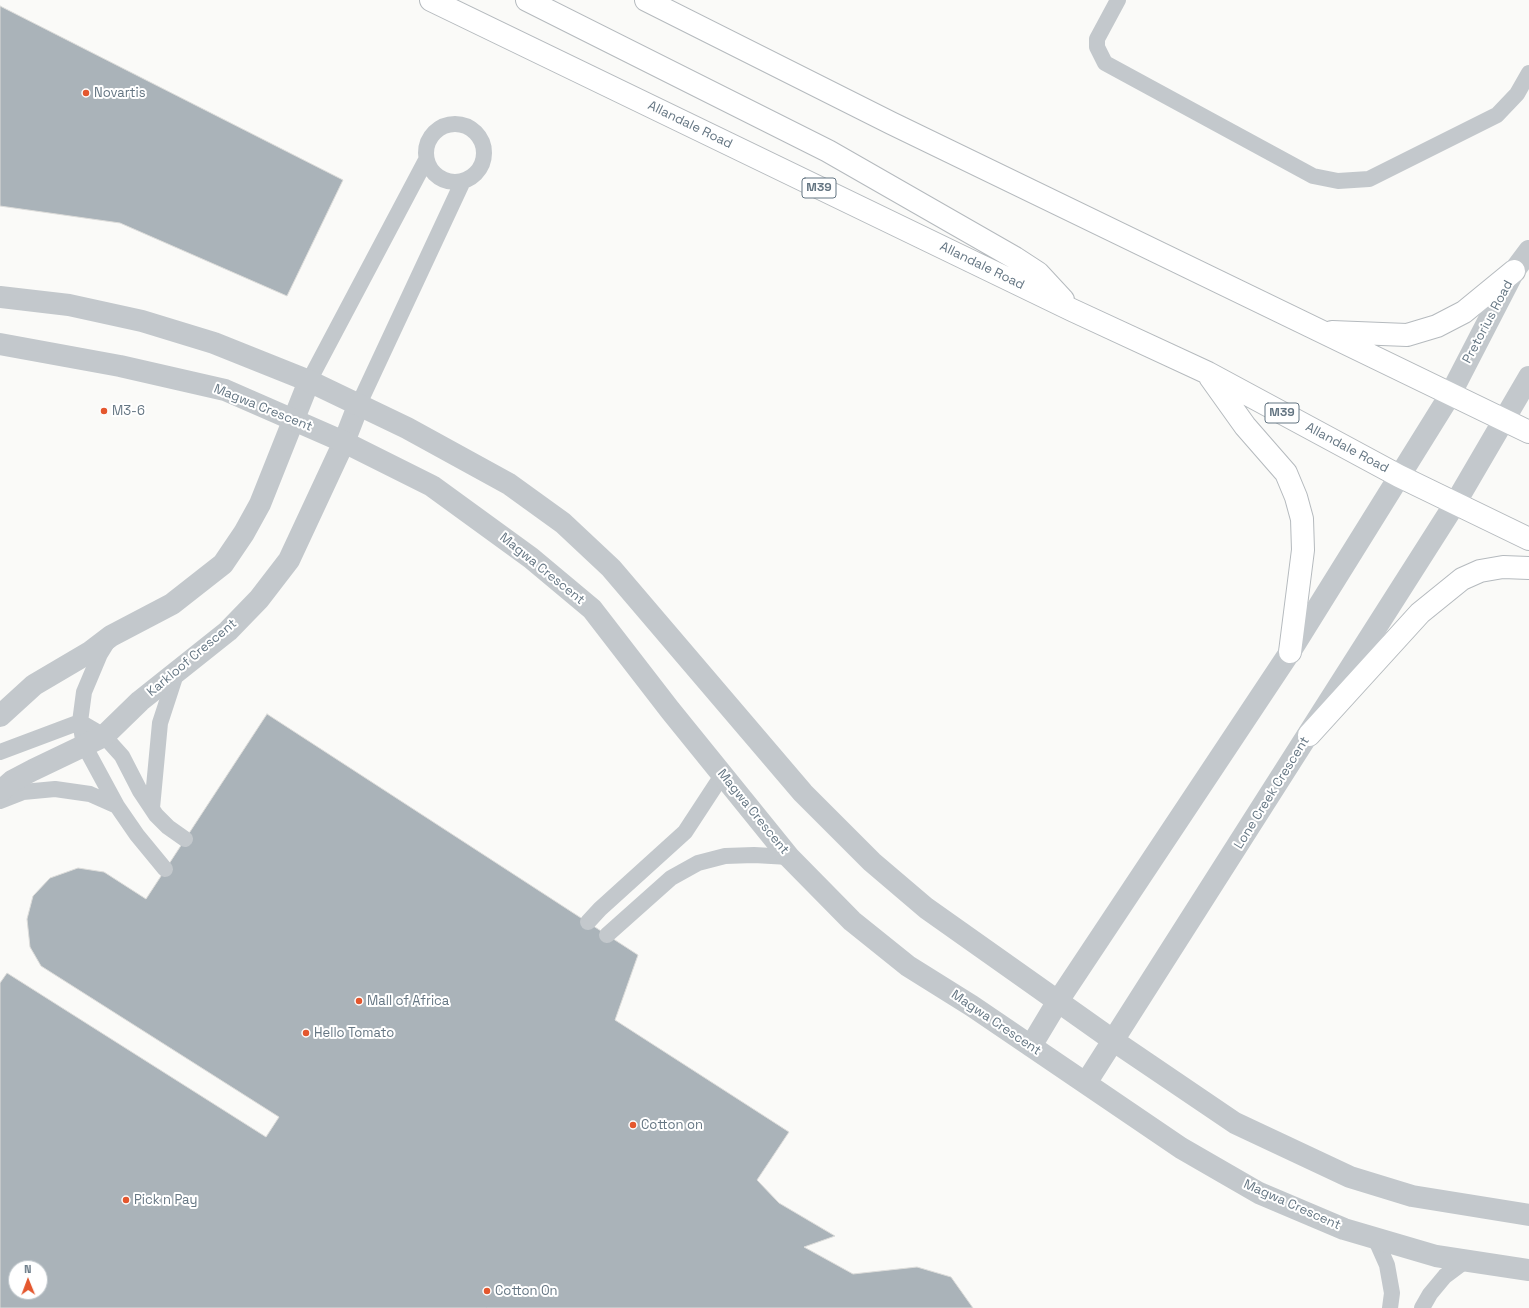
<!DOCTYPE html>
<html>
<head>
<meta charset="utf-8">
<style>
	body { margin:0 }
	#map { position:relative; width:1529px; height:1308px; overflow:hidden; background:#fafaf8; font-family:"Space Grotesk",sans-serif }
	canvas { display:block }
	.north { position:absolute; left:8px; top:1260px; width:40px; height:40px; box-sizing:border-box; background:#fff; border:1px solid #c1c8cd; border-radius:50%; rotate:359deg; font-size:11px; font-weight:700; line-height:16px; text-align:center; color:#657683 }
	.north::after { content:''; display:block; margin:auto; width:14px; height:18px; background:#e4572e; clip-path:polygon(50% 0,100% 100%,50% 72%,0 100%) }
</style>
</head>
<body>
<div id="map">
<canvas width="1529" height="1308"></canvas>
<div class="north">N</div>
</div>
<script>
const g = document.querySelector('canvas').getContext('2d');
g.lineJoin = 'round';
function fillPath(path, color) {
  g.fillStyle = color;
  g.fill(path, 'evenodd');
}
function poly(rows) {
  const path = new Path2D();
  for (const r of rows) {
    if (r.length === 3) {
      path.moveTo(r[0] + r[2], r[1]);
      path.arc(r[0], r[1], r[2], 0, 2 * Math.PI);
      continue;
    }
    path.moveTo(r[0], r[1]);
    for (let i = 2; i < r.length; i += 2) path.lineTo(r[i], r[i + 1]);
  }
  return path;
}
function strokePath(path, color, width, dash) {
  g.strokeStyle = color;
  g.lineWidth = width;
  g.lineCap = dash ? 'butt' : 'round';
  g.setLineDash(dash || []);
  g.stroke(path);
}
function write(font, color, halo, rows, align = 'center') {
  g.font = font + ' "Space Grotesk",sans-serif';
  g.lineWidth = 4;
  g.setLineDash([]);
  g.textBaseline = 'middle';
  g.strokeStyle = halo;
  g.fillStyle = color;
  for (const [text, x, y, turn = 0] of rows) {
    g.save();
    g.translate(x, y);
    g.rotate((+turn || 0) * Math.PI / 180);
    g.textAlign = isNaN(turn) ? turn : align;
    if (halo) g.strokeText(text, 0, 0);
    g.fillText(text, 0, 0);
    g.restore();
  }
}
const building = poly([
	[0,6,343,180,287,296,120,223,0,206,0,6],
	[267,714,638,955,615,1020,789,1132,757,1180,779,1203,835,1236,804,1247,853,1274,917,1267,951,1277,973,1308,0,1308,0,983,7,973,266,1137,279,1117,41,966,30,947,27,919,33,896,50,878,78,868,104,872,146,899,267,714],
	[16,1268,40,1268,40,1292,16,1292,16,1268]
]);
const service = poly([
	[1118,0,1097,39,1097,47,1105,63,1313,176,1338,181,1369,179,1497,115,1517,94,1529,73],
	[455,153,29],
	[309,381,426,160],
	[358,406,463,181],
	[108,641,100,654,84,692,80,722,84,745,117,806,137,835,165,869],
	[0,752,80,722,104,736,122,756,140,791,156,815,168,827,185,839],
	[0,801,23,792,55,789,90,794,117,806],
	[152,808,160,723,177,671],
	[588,922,600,909,685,832,723,774],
	[607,935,671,878,698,863,725,856,754,855,789,857],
	[1375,1238,1387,1265,1392,1293,1390,1308],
	[1422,1308,1430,1294,1445,1276,1465,1261]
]);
const minor = poly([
	[0,716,34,685,90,652,111,636,172,604,223,564,244,533,260,504,309,381],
	[0,792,12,781,33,770,104,736,140,701,228,631,259,599,289,560,344,442,358,406]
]);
const tertiary = poly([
	[0,297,69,305,142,321,214,343,309,381,407,428,509,484,563,523,611,568,803,793,872,862,926,908,1114,1041,1235,1123,1350,1177,1412,1196,1529,1215],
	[0,344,120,366,225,390,344,442,432,486,531,558,592,609,670,710,789,857,852,921,908,966,972,1006,1181,1148,1259,1193,1344,1229,1436,1256,1529,1270],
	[1031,1046,1058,1001,1290,652,1450,395,1514,271,1529,251],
	[1086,1083,1456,502,1529,377]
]);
const primary = poly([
	[431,0,1072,310,1208,373,1399,476,1529,539],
	[527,0,828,151,1015,258,1038,273,1063,300],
	[646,0,891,123,1529,432],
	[1332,332,1407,335,1437,326,1464,312,1514,271],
	[1210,377,1245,426,1286,473,1296,497,1302,519,1303,550,1290,652],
	[1309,735,1420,613,1462,579,1480,571,1503,567,1529,568]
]);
const markers = [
	[86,93,4,"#e4572e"],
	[104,411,4,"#e4572e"],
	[359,1001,4,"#e4572e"],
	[306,1033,4,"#e4572e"],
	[633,1125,4,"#e4572e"],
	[126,1200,4,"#e4572e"],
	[487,1291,4,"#e4572e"]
];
const shields = [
	[819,188,34],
	[1282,413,34]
];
const shieldNames = [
	["M39",819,188],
	["M39",1282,413]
];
const poiNames = [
	["Novartis",94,93],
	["M3-6",112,411],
	["Mall of Africa",367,1001],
	["Hello Tomato",314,1033],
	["Cotton on",641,1125],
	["Pick n Pay",134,1200],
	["Cotton On",495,1291]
];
const streetNames = [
	["Allandale Road",690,125,26],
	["Allandale Road",982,266,26],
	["Pretorius Road",1488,322,-62],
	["Magwa Crescent",263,408,22],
	["Allandale Road",1347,448,28],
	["Magwa Crescent",542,569,39],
	["Karkloof Crescent",192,658,-40],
	["Lone Creek Crescent",1272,793,-58],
	["Magwa Crescent",753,812,51],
	["Magwa Crescent",996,1023,34],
	["Magwa Crescent",1292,1205,24]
];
fillPath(building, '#aab3b9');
strokePath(building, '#dcdcda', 1);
strokePath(primary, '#b5babe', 24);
strokePath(service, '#c3c8cc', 16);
strokePath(minor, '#c3c8cc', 22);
strokePath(tertiary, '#c3c8cc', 22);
strokePath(primary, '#fff', 22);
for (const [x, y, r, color] of markers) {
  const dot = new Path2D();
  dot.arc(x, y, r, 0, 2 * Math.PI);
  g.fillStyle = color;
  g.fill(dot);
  strokePath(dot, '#fff', 1.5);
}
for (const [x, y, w] of shields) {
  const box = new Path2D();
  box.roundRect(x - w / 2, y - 10, w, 20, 3);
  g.fillStyle = '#fff';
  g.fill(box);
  strokePath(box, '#657683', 1);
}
write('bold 12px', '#657683', null, shieldNames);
write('13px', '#657683', '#fff', poiNames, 'left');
write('13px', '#657683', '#fff', streetNames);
</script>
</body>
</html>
